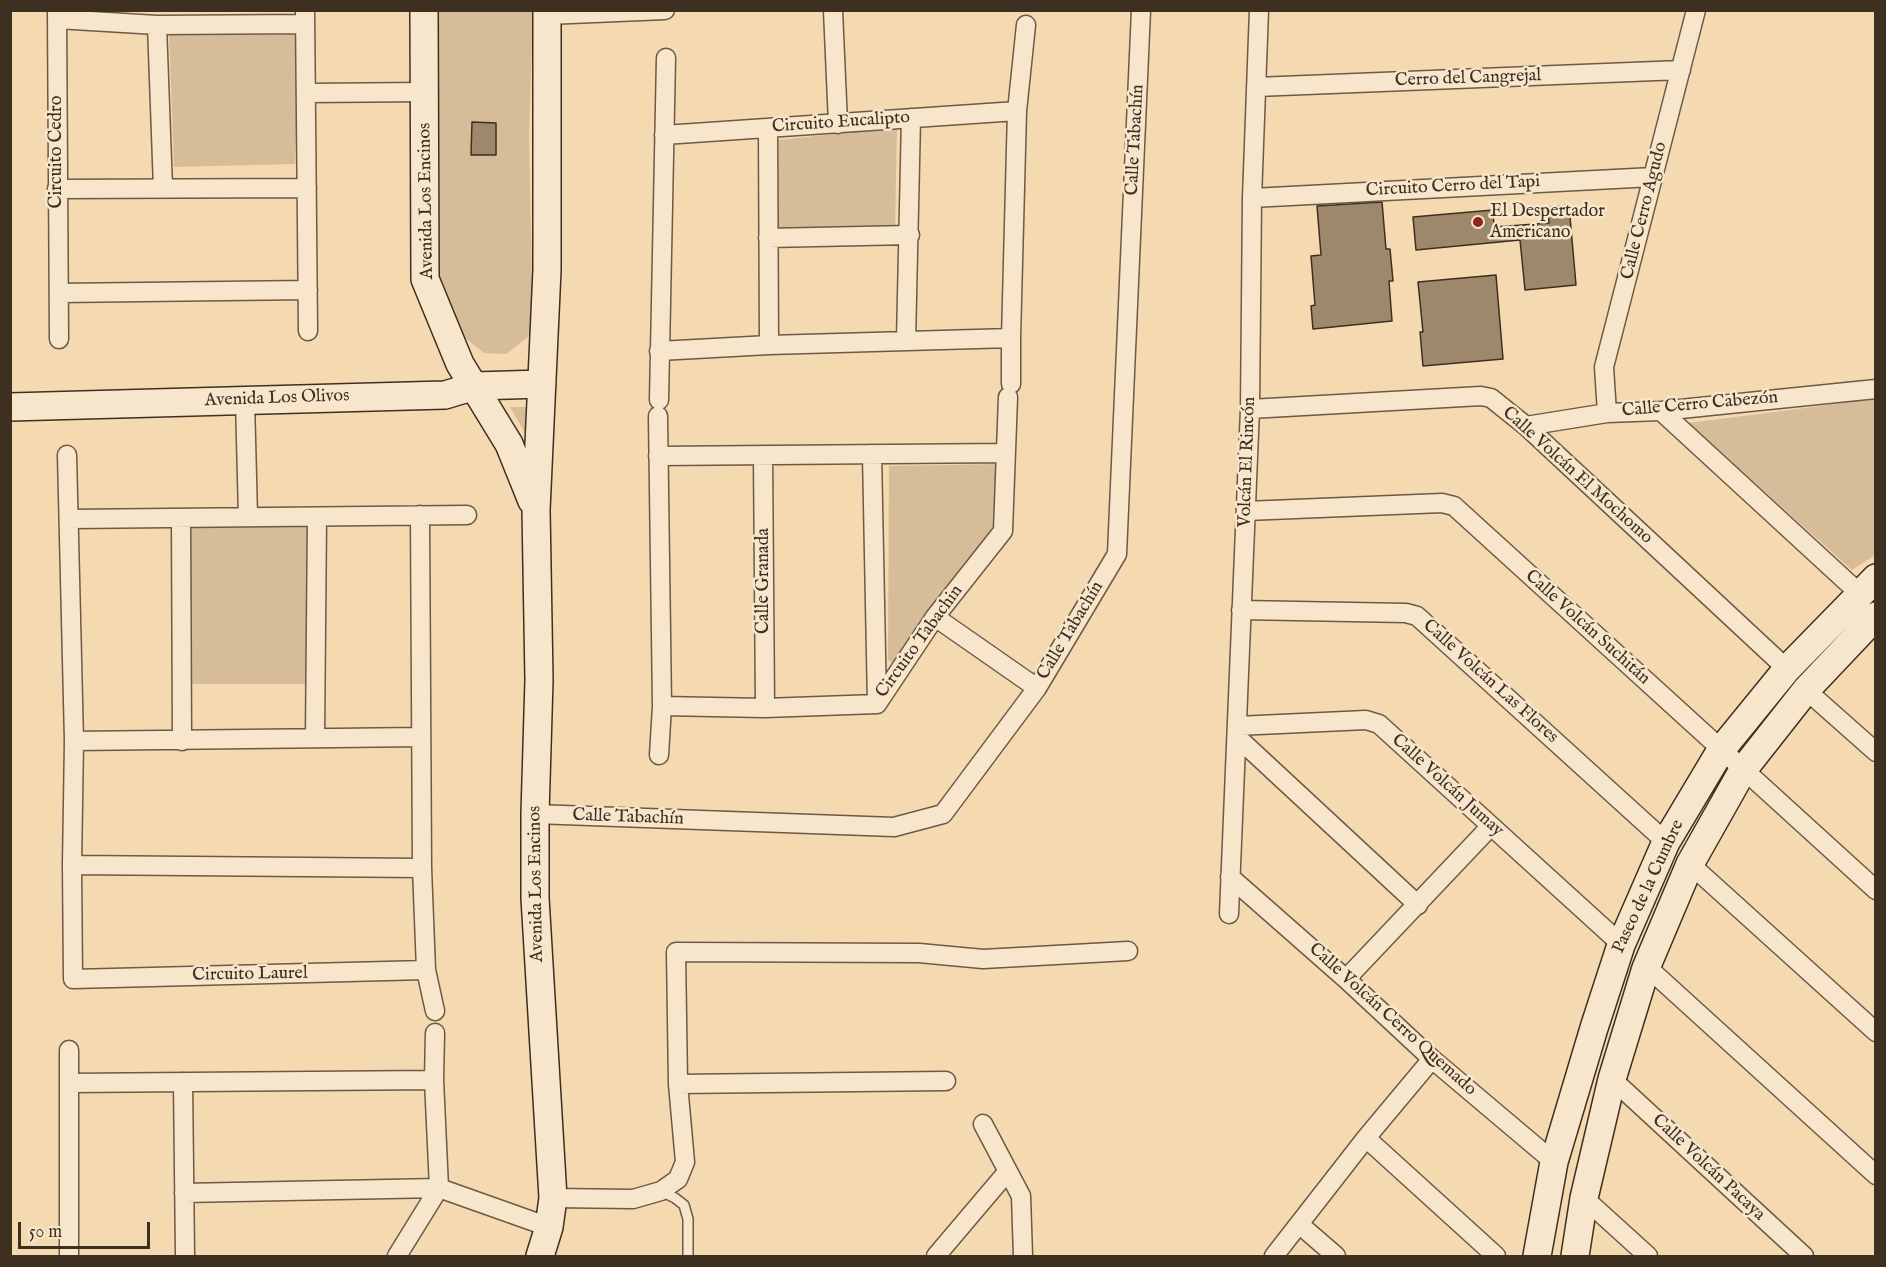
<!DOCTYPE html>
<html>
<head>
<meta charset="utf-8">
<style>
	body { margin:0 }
	#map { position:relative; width:1886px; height:1267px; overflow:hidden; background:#f5d9b1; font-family:"IM FELL English",serif }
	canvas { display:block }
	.frame { position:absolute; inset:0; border:12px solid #3d3020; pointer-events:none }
	.scale { position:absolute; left:18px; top:1222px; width:132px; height:27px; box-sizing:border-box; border:3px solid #3d3020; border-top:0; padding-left:8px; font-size:18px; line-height:21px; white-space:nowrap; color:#3d3020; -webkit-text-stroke:4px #f8e6cc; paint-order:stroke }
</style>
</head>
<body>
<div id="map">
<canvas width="1886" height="1267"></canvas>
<div class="frame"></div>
<div class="scale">50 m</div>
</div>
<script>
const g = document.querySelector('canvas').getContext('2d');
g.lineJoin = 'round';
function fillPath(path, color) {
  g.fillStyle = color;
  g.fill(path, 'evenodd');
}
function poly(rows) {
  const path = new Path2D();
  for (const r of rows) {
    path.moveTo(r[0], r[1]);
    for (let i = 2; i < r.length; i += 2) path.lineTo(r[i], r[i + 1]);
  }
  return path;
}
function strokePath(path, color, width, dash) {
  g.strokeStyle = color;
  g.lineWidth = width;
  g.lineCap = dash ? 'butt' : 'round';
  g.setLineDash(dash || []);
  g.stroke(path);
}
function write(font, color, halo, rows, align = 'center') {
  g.font = font + ' "IM FELL English",serif';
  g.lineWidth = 5;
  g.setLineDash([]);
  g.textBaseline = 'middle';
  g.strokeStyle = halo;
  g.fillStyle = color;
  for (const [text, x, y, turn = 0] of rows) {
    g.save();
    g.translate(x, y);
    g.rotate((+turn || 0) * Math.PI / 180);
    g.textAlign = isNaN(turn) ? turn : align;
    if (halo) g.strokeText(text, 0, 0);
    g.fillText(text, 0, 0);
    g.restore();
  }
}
const green = poly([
	[437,11,533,11,529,136,533,327,527,338,506,354,484,353,459,333,440,278],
	[169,34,299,35,295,164,174,167],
	[897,127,895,231,775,232,779,140],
	[1875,399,1875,555,1852,570,1688,423],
	[510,407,530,407,529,440],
	[999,464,997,532,898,666,888,660,889,466],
	[190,526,309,526,307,684,190,684]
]);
const building = poly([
	[472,122,496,123,496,155,471,155,472,122],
	[1382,202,1386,249,1390,249,1393,281,1389,281,1392,321,1313,329,1311,306,1315,305,1311,256,1321,255,1317,206,1382,202],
	[1569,205,1576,285,1525,290,1520,240,1416,250,1413,217,1493,210,1494,227,1549,223,1548,207,1569,205],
	[1496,275,1503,359,1423,366,1420,332,1423,332,1418,282,1496,275]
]);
const lane = poly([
	[661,1191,675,1198,684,1205,688,1219,688,1256]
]);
const street = poly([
	[57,10,59,339],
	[305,10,308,331],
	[833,10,838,124],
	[547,15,665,10],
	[57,19,157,25,305,24],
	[157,25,163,188],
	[1256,87,1681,70],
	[306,93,426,92],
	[768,128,769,345],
	[664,135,1017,111],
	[57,189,307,188],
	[1252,198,1653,177],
	[768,238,910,235],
	[59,293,308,290],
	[906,341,911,118],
	[659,351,769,345,1011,338],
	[1011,384,1011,338,1017,111,1026,25],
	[245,400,248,517],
	[659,400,666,58],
	[1250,409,1481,396,1491,398,1526,426,1787,669],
	[1661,411,1859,593],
	[1607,413,1604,367,1696,10],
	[658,416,662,706,659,755],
	[1526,426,1607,413,1661,411,1876,389],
	[872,454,877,704],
	[67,455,74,741,72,865,73,979,426,970],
	[763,455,765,708],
	[658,456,1005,453],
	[1246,511,1442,503,1454,506,1876,890],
	[420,515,422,868,426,970,435,1011],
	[181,518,182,741],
	[70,519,467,515],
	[1241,610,1406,613,1417,616,1666,842],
	[935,617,1037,688],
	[1806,690,1876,752],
	[877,704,935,617,1003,531,1008,397],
	[662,706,765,708,877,704],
	[1237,726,1366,720,1379,724,1621,944],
	[1237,737,1418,905],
	[315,738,317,517],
	[74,741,421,737],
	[535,814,894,827,943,814,1037,688,1117,554,1141,10],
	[1690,864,1876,1032],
	[72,865,422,868],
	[1230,877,1346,979,1432,1059,1554,1162],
	[1229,914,1250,409,1252,198,1259,10],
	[1646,966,1876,1175],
	[1346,979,1491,826],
	[1612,1079,1804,1256],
	[434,1080,435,1033],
	[183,1082,185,1256],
	[69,1083,434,1080,439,1188,397,1256],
	[678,1084,946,1081],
	[983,1124,1021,1196,1023,1256],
	[1366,1138,1496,1256],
	[184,1193,439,1188,549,1227],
	[553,1198,633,1199,661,1191,678,1179,685,1162,678,1084,676,952,919,953,983,959,1128,951],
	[1584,1198,1648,1256],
	[1299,1224,1336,1256],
	[69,1256,69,1050],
	[936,1256,1008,1171],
	[1274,1256,1366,1138,1432,1059]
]);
const secondary = poly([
	[424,10,425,279,460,364,509,444,532,501],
	[10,407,445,395,475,386,542,384],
	[540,1256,549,1227,553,1198,535,898,535,814,539,680,536,510,547,270,547,10],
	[1537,1256,1554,1162,1594,1028,1621,945,1666,842,1721,750,1787,669,1876,578],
	[1575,1256,1584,1198,1612,1079,1646,968,1690,864,1743,770,1806,690,1876,616]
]);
const markers = [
	[1478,222,6,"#8f2418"]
];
const streetNames = [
	["Cerro del Cangrejal",1468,79,-2],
	["Circuito Eucalipto",841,123,-4],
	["Calle Tabachín",1136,140,-87],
	["Circuito Cedro",57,152,-90],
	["Circuito Cerro del Tapi",1453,187,-3],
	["Avenida Los Encinos",427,201,-91],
	["Calle Cerro Agudo",1645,211,-76],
	["Avenida Los Olivos",277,399,-2],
	["Calle Cerro Cabezón",1700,405,-5],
	["Volcán El Rincón",1248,462,-88],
	["Calle Volcán El Mochomo",1577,476,42],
	["Calle Granada",764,581,-90],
	["Calle Volcán Suchitán",1587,628,42],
	["Calle Tabachín",1071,631,-59],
	["Circuito Tabachin",920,642,-54],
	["Calle Volcán Las Flores",1490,682,42],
	["Calle Volcán Jumay",1447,786,42],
	["Calle Tabachín",628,818,2],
	["Avenida Los Encinos",537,884,-91],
	["Paseo de la Cumbre",1649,887,-65],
	["Circuito Laurel",250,975,-1],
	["Calle Volcán Cerro Quemado",1392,1020,42],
	["Calle Volcán Pacaya",1708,1168,43]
];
const poiNames = [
	["El Despertador",1490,212],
	["Americano",1490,233]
];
fillPath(green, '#d6bc98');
fillPath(building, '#9d886b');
strokePath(building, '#3d3020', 1.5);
strokePath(lane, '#6b5a44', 12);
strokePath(street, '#6b5a44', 21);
strokePath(secondary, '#3d3020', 30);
strokePath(lane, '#f8e6cc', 9);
strokePath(street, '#f8e6cc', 18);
strokePath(secondary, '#f8e6cc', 27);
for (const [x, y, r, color] of markers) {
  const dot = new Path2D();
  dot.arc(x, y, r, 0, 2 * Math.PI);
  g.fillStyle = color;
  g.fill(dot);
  strokePath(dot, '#f8e6cc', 2);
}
write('18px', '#3d3020', '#f8e6cc', streetNames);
write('18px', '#3d3020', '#f8e6cc', poiNames, 'left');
</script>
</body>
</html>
